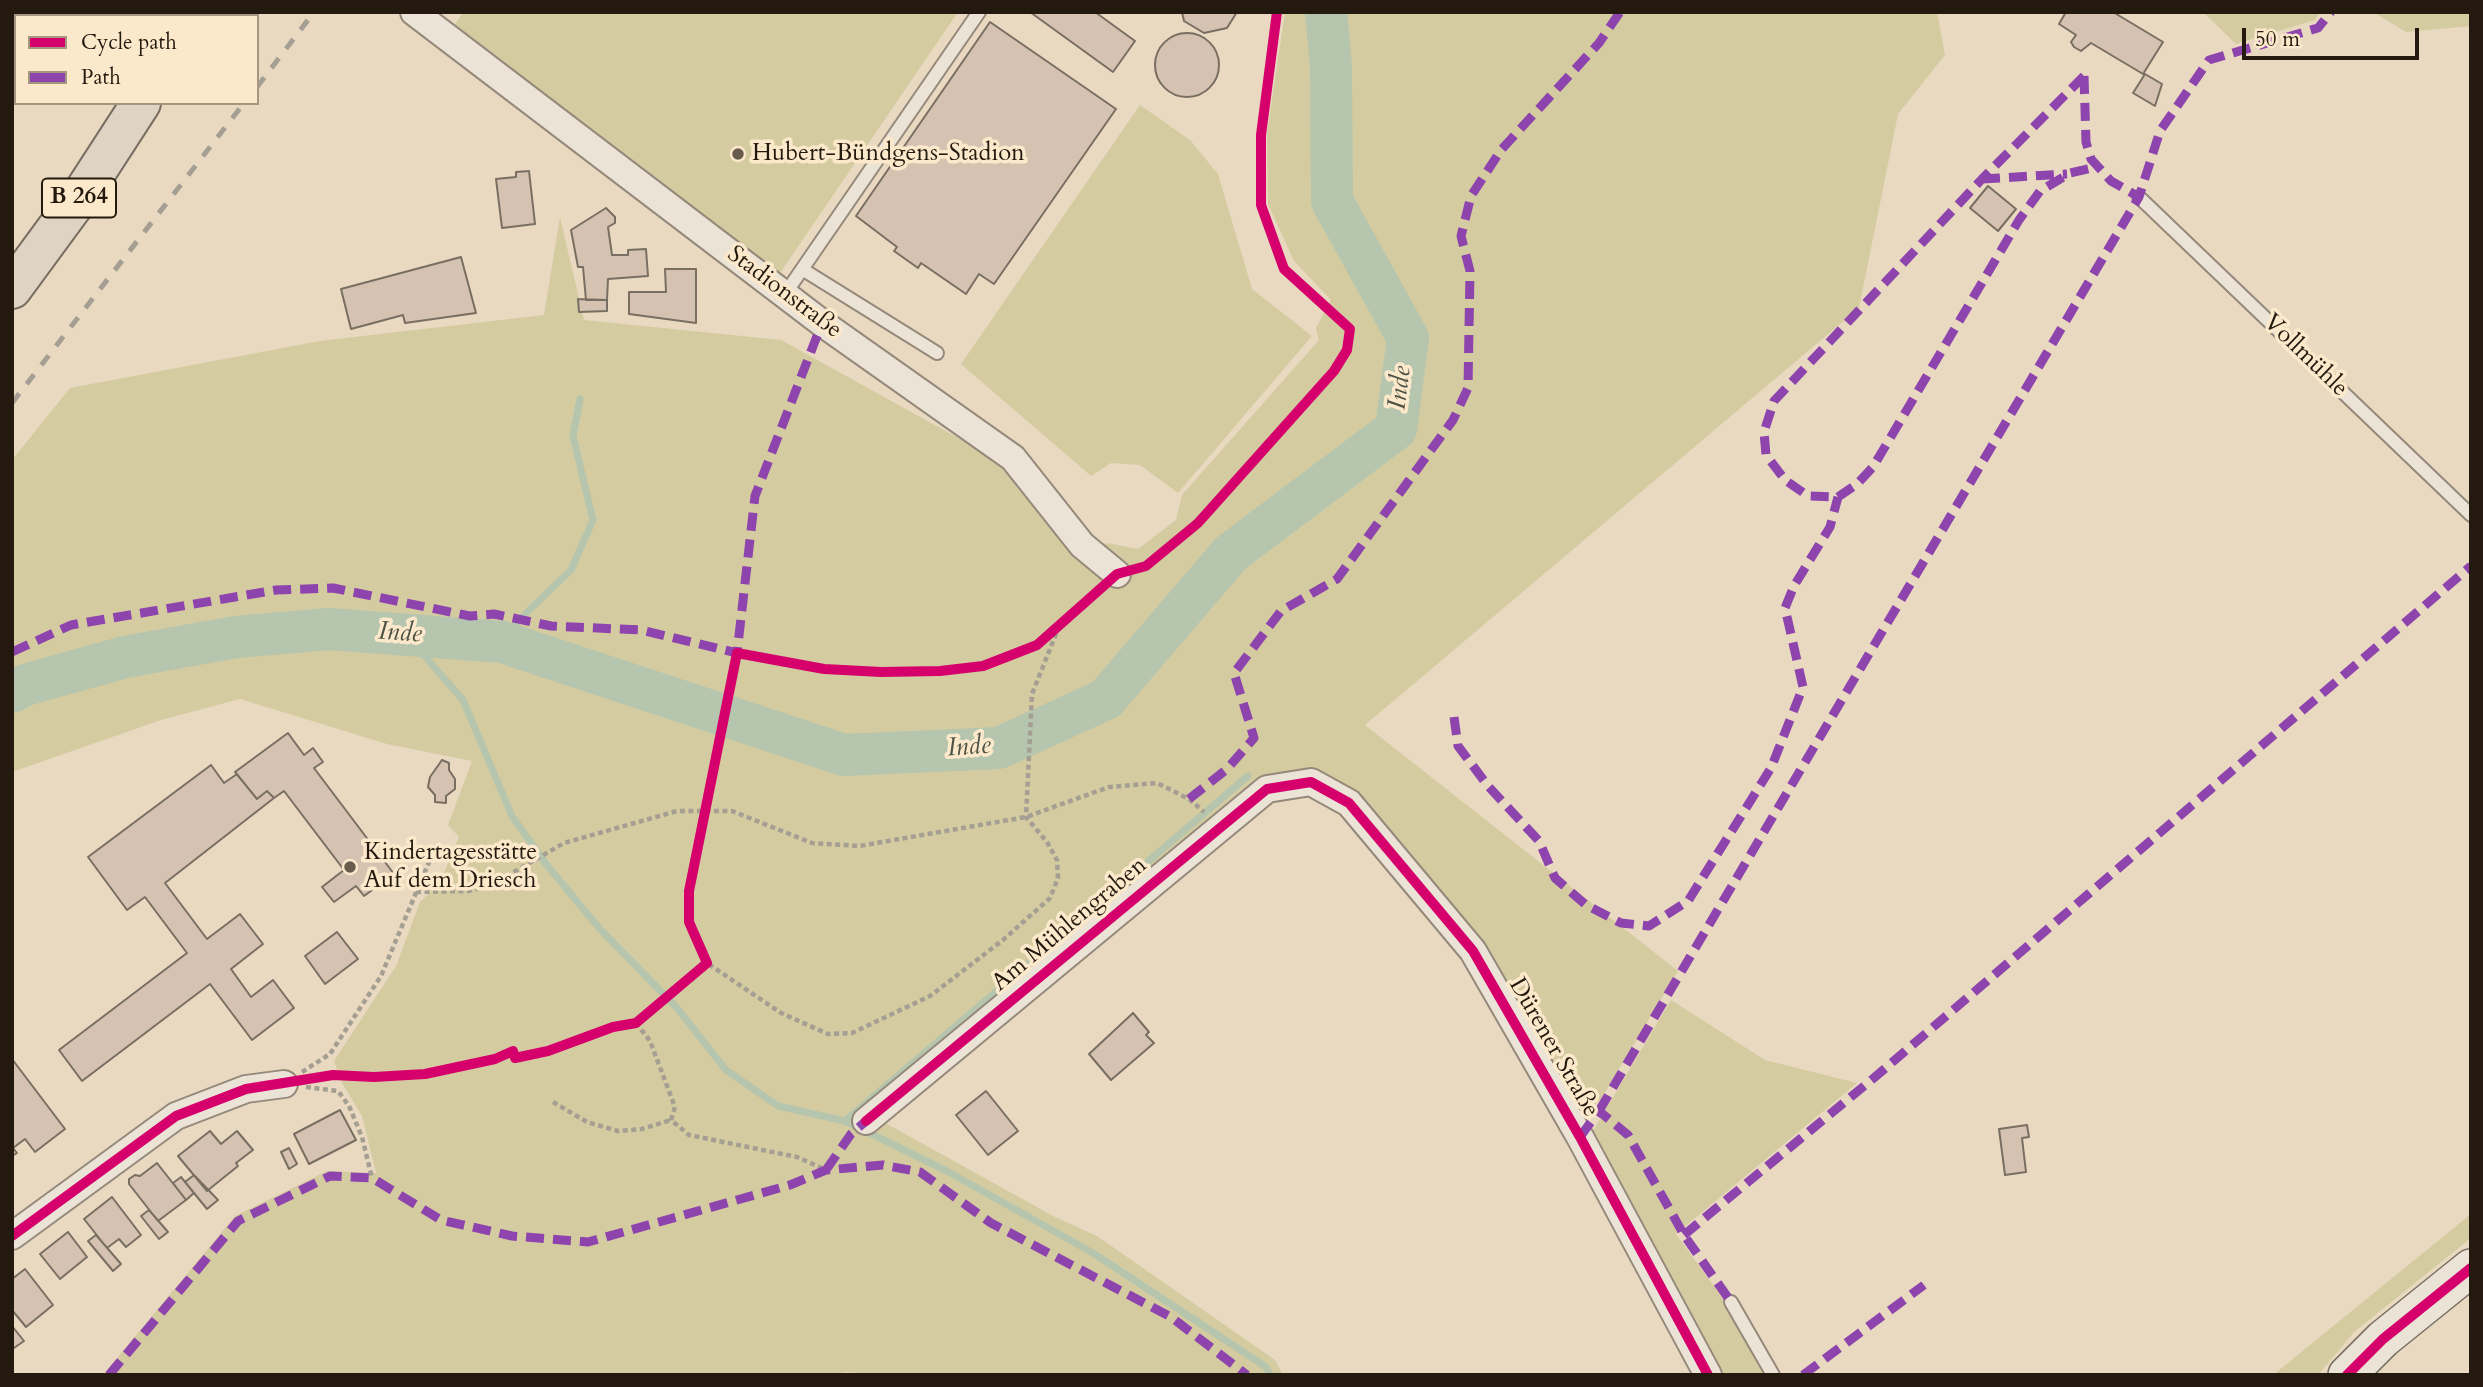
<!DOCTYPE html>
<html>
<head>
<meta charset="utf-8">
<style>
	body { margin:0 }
	#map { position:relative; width:2483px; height:1387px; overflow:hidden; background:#e9d9c0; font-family:Cardo,serif }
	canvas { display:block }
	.frame { position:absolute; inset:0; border:14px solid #23190e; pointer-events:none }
	.legend { position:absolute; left:14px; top:14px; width:245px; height:91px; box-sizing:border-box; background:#fce9cb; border:2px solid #a5967f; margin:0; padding:9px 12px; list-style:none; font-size:21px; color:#23190e }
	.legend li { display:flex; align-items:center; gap:14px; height:35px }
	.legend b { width:35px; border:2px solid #a5967f }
	.scale { position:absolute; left:2242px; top:28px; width:177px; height:32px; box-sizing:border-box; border:4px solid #23190e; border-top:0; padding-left:9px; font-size:21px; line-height:24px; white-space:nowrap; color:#23190e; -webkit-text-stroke:5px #fce9cb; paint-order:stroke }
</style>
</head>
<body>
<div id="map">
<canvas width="2483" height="1387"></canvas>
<div class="frame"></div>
<ul class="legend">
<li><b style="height:9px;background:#d6006c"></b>Cycle path</li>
<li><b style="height:9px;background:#8e44ad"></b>Path</li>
</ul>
<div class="scale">50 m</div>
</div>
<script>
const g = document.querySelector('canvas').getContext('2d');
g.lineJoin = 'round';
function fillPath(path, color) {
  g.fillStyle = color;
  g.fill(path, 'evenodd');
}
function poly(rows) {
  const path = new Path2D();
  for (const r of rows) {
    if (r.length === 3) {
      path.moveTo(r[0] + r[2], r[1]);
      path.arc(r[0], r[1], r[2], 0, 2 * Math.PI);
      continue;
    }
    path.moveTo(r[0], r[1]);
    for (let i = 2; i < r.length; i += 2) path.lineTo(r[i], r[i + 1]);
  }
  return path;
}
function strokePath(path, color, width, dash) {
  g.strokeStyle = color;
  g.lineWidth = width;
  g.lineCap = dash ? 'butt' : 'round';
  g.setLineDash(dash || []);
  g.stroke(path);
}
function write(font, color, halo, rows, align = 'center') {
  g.font = font + ' Cardo,serif';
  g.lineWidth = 7;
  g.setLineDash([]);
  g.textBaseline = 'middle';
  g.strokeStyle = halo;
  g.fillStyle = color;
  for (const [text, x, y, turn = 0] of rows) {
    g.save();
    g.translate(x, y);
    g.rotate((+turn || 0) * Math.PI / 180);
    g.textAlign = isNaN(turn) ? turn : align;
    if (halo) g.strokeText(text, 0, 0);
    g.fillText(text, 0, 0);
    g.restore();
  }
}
const green = poly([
	[463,12,958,12,778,276,451,31],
	[1285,12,1937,12,1945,55,1898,114,1859,308,1365,725,1678,971,1601,1099,1588,1110,1567,1104,1350,799,1265,784,880,1120,1055,1217,1097,1236,1275,1360,1283,1375,881,1375,845,1372,839,1375,103,1375,235,1216,327,1171,376,1173,362,1116,341,1081,334,1061,396,966,420,902,440,882,459,837,448,825,472,761,387,744,240,699,161,720,12,772,12,460,70,388,320,341,544,315,560,217,584,320,781,340,1009,466,1084,559,1106,543,1138,549,1176,520,1182,495,1319,340,1316,328,1331,300,1294,261,1268,204,1267,133],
	[2203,12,2320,12,2315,20,2236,44],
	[2373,12,2471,12,2471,26,2406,32],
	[1140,105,1190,140,1218,174,1252,289,1312,336,1178,493,1140,465,1111,463,1091,476,961,364],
	[1671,1000,1765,1060,1857,1083,1676,1234,1727,1304,1767,1375,1715,1375,1588,1139],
	[2471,1214,2471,1238,2354,1332,2318,1375,2273,1375]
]);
const stream = poly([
	[407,636,463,700,512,816,546,864,599,928,677,1008,726,1070,778,1106,845,1121,1248,776],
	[502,642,521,618,571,570,593,520,573,436,580,399],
	[845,1121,945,1170,1093,1253,1266,1367,1270,1375]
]);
const river = poly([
	[12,692,25,685,125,657,236,637,329,629,502,642,844,755,999,748,1106,699,1231,553,1396,429,1408,338,1332,201,1331,66,1326,12]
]);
const building = poly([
	[1030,12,1095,12,1135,41,1113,72,1030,12],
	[1182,12,1237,12,1227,28,1204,33,1184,21,1182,12],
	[2066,12,2113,12,2163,42,2143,74,2091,43,2081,51,2074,47,2071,42,2076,35,2059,24,2066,12],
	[990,22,1116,109,994,284,979,274,966,294,921,263,918,268,894,251,897,247,856,216,990,22],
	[1187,65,32],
	[2145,74,2162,84,2155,106,2133,93,2145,74],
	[529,171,535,224,502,228,496,179,516,177,516,172,529,171],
	[1988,186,2016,209,1998,231,1970,208,1988,186],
	[606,208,615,217,615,223,608,227,612,255,628,255,628,250,646,249,648,276,608,279,607,300,586,300,583,267,578,267,571,230,606,208],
	[461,257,476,313,405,323,403,315,351,329,341,289,461,257],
	[665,269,696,269,696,323,629,314,629,292,666,292,665,269],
	[578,299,607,300,607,311,579,312,578,299],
	[288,733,304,755,313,748,323,762,314,768,394,874,364,896,356,886,334,902,322,887,344,870,284,791,274,798,267,791,257,799,235,772,288,733],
	[442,760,449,763,449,770,455,779,455,789,446,796,446,803,435,802,435,795,428,787,430,777,442,760],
	[211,765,224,783,237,774,257,799,267,791,274,798,165,883,207,939,240,914,263,944,231,969,251,997,273,980,294,1008,252,1040,210,984,82,1081,59,1050,187,953,145,897,127,910,88,857,211,765],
	[337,932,358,959,325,984,305,956,337,932],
	[1133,1013,1149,1032,1146,1035,1154,1043,1111,1080,1089,1054,1133,1013],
	[12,1059,65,1129,35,1152,25,1139,13,1148,17,1153,12,1156,12,1059],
	[986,1091,1018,1131,988,1155,956,1115,986,1091],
	[340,1110,356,1140,309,1164,294,1134,340,1110],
	[2027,1125,2029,1137,2022,1138,2026,1172,2005,1175,1999,1129,2027,1125],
	[210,1131,221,1144,237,1131,253,1150,236,1163,238,1166,207,1191,178,1156,210,1131],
	[289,1148,297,1164,289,1169,281,1152,289,1148],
	[157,1163,186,1200,158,1221,129,1184,129,1179,135,1175,140,1176,157,1163],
	[194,1175,218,1200,207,1209,185,1182,194,1175],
	[181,1177,194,1193,186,1200,173,1183,181,1177],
	[112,1197,141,1235,126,1247,119,1239,107,1248,84,1219,112,1197],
	[149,1210,168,1232,159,1239,141,1216,149,1210],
	[68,1232,87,1257,60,1279,40,1254,68,1232],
	[96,1235,121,1264,113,1271,88,1241,96,1235],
	[25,1269,53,1305,26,1327,12,1310,12,1279,25,1269],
	[12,1326,24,1341,14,1348,12,1345,12,1326]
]);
const path = poly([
	[737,653,824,669,881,672,940,671,983,666,1037,645,1058,629,1100,588],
	[704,809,689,891,689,922,707,963,781,1013,828,1034,852,1033,930,996,1003,940,1050,898,1058,878,1057,860,1047,842,1026,817,1032,694,1058,629],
	[416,892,468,891,490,886,564,843,677,811,732,811,812,843,859,846,1026,817,1109,787,1157,783,1189,799,1204,812],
	[636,1023,650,1041,675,1107,671,1120,689,1135,797,1157,826,1170],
	[302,1072,330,1054,381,976,437,843],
	[305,1081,333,1075,374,1077,425,1074,495,1059,513,1051,515,1058,548,1051,613,1027,636,1023,707,963],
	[306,1087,338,1091,349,1106,362,1137,372,1178],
	[553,1102,587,1122,618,1131,642,1129,671,1120]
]);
const lane = poly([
	[2139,197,2471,515],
	[802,269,937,353],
	[785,294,979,12],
	[1731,1302,1773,1375]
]);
const street = poly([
	[414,12,822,323,1013,458,1082,545,1117,574],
	[866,1121,1267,789,1311,782,1349,803,1473,951,1580,1137,1708,1375],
	[12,1236,176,1116,246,1089,284,1084]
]);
const secondary = poly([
	[2347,1375,2383,1339,2471,1268]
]);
const primary = poly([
	[195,16,197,12],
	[12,289,84,191,141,103]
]);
const rail = poly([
	[257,87,314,12],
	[12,403,244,103]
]);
const quiet = poly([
	[2084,76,1982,179,1774,401,1764,432,1766,455,1785,480,1808,496,1838,497,1857,484,1873,467,2019,220,2040,191,2070,173,2096,167],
	[2084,76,2086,142,2091,159,2111,181,2139,197],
	[1982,179,2067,174],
	[12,652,71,625,276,590,333,588,470,616,494,614,551,626,641,630,737,653,755,496,822,323],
	[1454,717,1458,746,1488,786,1539,841,1555,878,1586,905,1621,923,1649,926,1688,901,1771,768,1803,687,1785,608,1794,586,1830,527,1838,497],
	[1189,799,1227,769,1254,738,1234,673,1281,611,1337,579,1453,420,1468,388,1470,271,1461,236,1471,196,1501,150,1599,43,1620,12],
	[1599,1111,2139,197,2160,131,2209,60,2318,28,2331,12],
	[1580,1137,1599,1111,1628,1135,1684,1235,1731,1302],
	[826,1170,851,1134,866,1121],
	[1684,1235,1875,1077,2471,566],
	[109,1375,238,1221,330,1176,372,1178,441,1220,512,1236,588,1242,790,1185,826,1170,883,1165,920,1172,991,1223,1171,1317,1247,1375],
	[1803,1375,1924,1285]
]);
const cycleway = poly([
	[866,1121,1267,789,1311,782,1349,803,1473,951,1580,1137,1708,1375],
	[12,1236,176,1116,246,1089,333,1075,374,1077,425,1074,495,1059,513,1051,515,1058,548,1051,613,1027,636,1023,707,963,689,922,689,891,737,653,824,669,881,672,940,671,983,666,1037,645,1117,574,1146,566,1198,523,1334,371,1347,350,1350,329,1284,269,1261,205,1261,135,1277,12],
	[2347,1375,2383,1339,2471,1268]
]);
const markers = [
	[738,154,7,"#685c4c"],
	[350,867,7,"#685c4c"]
];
const shields = [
	[79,198,74]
];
const shieldNames = [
	["B 264",79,198]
];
const poiNames = [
	["Hubert-Bündgens-Stadion",752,154],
	["Kindertagesstätte",364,853],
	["Auf dem Driesch",364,881]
];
const streetNames = [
	["Stadionstraße",784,293,37],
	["Vollmühle",2305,356,44],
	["Am Mühlengraben",1070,925,-40],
	["Dürener Straße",1553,1048,60]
];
const waterNames = [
	["Inde",1401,388,-83],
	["Inde",400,634,4],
	["Inde",969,748,-4]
];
fillPath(green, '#d5cba0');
strokePath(stream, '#b5c5ae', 7);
strokePath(river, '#b5c5ae', 42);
fillPath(building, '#d6c2b1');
strokePath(building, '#786f62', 2);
strokePath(lane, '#94897a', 16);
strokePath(street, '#94897a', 30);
strokePath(secondary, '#786f62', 40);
strokePath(primary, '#786f62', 42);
strokePath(path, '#a59e93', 4.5, [5, 3.5]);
strokePath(lane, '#ece3d7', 12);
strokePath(street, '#ece3d7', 26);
strokePath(secondary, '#ece3d7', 37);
strokePath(primary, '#dfd4c3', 38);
strokePath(rail, '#a59e93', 5, [12, 12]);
strokePath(quiet, '#8e44ad', 9, [18, 9]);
strokePath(cycleway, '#d6006c', 10);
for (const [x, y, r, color] of markers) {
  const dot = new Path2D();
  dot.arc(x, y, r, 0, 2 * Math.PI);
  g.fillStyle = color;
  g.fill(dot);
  strokePath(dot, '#fce9cb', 2.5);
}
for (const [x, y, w] of shields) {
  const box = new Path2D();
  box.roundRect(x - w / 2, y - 19.5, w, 39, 5);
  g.fillStyle = '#fce9cb';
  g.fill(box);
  strokePath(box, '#23190e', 2);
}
write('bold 23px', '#23190e', null, shieldNames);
write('24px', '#23190e', '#fce9cb', poiNames, 'left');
write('24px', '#23190e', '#fce9cb', streetNames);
write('italic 26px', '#4e5244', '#fce9cb', waterNames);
</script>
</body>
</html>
